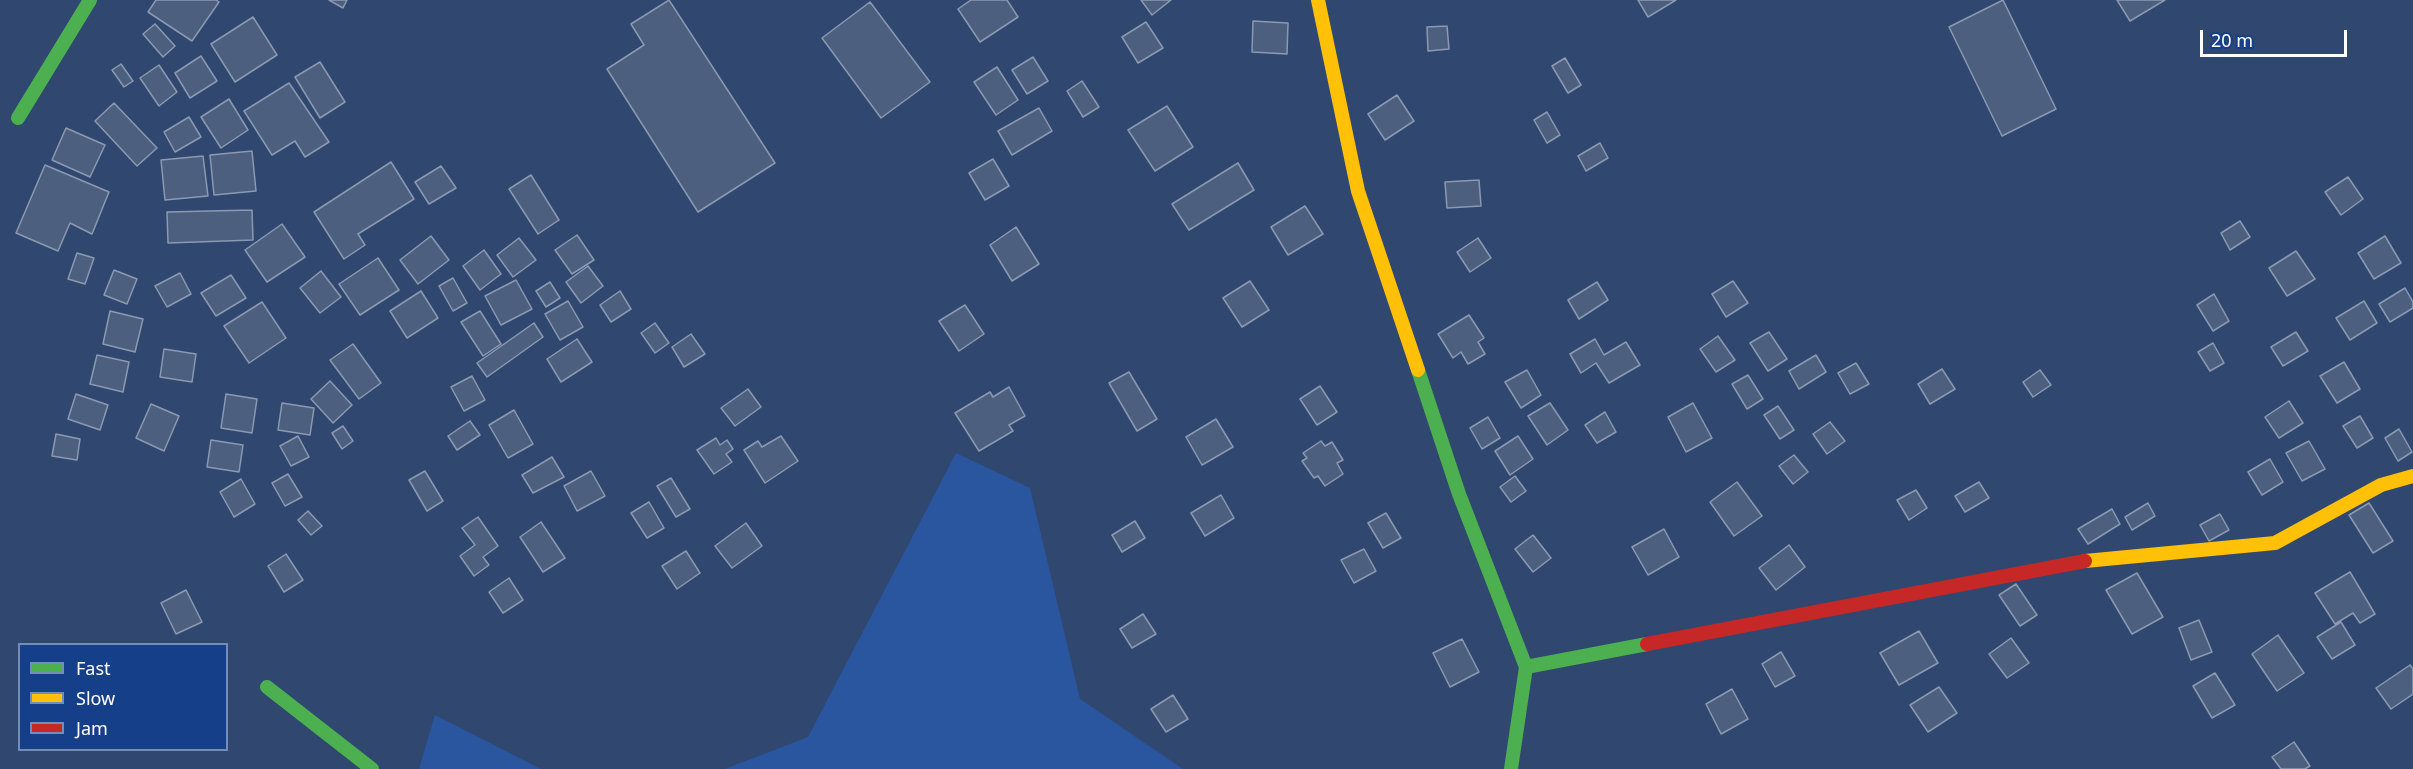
<!DOCTYPE html>
<html>
<head>
<meta charset="utf-8">
<style>
	body { margin:0 }
	#map { position:relative; width:2413px; height:769px; overflow:hidden; background:#30476f; font-family:"Noto Sans",sans-serif }
	canvas { display:block }
	.legend { position:absolute; left:18px; top:643px; width:210px; height:108px; box-sizing:border-box; background:#163f89; border:2px solid #738cb8; margin:0; padding:8px 10px; list-style:none; font-size:18px; color:#fff }
	.legend li { display:flex; align-items:center; gap:12px; height:30px }
	.legend b { width:30px; border:2px solid #738cb8 }
	.scale { position:absolute; left:2200px; top:30px; width:147px; height:27px; box-sizing:border-box; border:3px solid #fff; border-top:0; padding-left:8px; font-size:18px; line-height:21px; white-space:nowrap; color:#fff; -webkit-text-stroke:4px #163f89; paint-order:stroke }
</style>
</head>
<body>
<div id="map">
<canvas width="2413" height="769"></canvas>
<ul class="legend">
<li><b style="height:8px;background:#4caf50"></b>Fast</li>
<li><b style="height:8px;background:#ffc107"></b>Slow</li>
<li><b style="height:8px;background:#c62828"></b>Jam</li>
</ul>
<div class="scale">20 m</div>
</div>
<script>
const g = document.querySelector('canvas').getContext('2d');
g.lineJoin = 'round';
function fillPath(path, color) {
  g.fillStyle = color;
  g.fill(path, 'evenodd');
}
function poly(rows) {
  const path = new Path2D();
  for (const r of rows) {
    path.moveTo(r[0], r[1]);
    for (let i = 2; i < r.length; i += 2) path.lineTo(r[i], r[i + 1]);
  }
  return path;
}
function strokePath(path, color, width, dash) {
  g.strokeStyle = color;
  g.lineWidth = width;
  g.lineCap = dash ? 'butt' : 'round';
  g.setLineDash(dash || []);
  g.stroke(path);
}
const green = poly([
	[956,453,1030,488,1080,699,1183,769,725,769,808,737],
	[435,715,541,769,419,769]
]);
const building = poly([
	[156,0,216,0,219,2,192,41,148,12,156,0],
	[329,0,347,0,343,8,329,0],
	[669,0,775,163,698,212,607,69,644,45,631,24,669,0],
	[971,0,1007,0,1018,17,980,42,958,9,971,0],
	[1141,0,1171,0,1152,15,1141,0],
	[1638,0,1676,0,1648,17,1638,0],
	[2003,0,2056,109,2002,136,1949,27,2003,0],
	[2117,0,2165,0,2130,21,2117,0],
	[870,2,930,82,881,118,822,38,870,2],
	[253,17,277,55,235,82,211,44,253,17],
	[1253,21,1288,23,1287,54,1252,52,1253,21],
	[1146,22,1163,48,1138,63,1122,37,1146,22],
	[155,24,175,46,163,57,143,34,155,24],
	[1447,26,1449,49,1428,51,1427,27,1447,26],
	[201,56,217,81,190,98,175,73,201,56],
	[1033,57,1048,81,1027,94,1012,70,1033,57],
	[1565,58,1581,85,1568,93,1552,66,1565,58],
	[320,62,345,102,320,118,295,77,320,62],
	[121,64,133,81,124,87,112,70,121,64],
	[159,65,177,92,159,106,140,78,159,65],
	[997,67,1018,100,996,115,974,82,997,67],
	[1082,81,1099,107,1083,117,1067,91,1082,81],
	[289,83,329,142,305,157,295,141,272,155,244,111,289,83],
	[1397,95,1414,121,1385,140,1368,114,1397,95],
	[229,99,248,130,221,148,201,117,229,99],
	[114,103,157,148,137,166,95,121,114,103],
	[1167,106,1193,147,1155,171,1128,130,1167,106],
	[1039,108,1052,131,1012,155,998,131,1039,108],
	[1547,112,1560,135,1547,143,1534,120,1547,112],
	[189,117,201,137,175,152,164,132,189,117],
	[66,128,105,145,90,177,52,160,66,128],
	[1600,143,1608,158,1586,171,1578,156,1600,143],
	[252,151,256,191,214,195,210,155,252,151],
	[203,156,208,196,165,200,161,160,203,156],
	[993,159,1009,186,985,200,969,173,993,159],
	[391,162,414,199,358,234,365,245,344,259,314,212,391,162],
	[1238,163,1254,190,1189,230,1172,204,1238,163],
	[45,165,109,192,92,234,70,223,58,251,16,233,45,165],
	[441,166,456,188,429,204,415,182,441,166],
	[531,175,559,220,538,234,509,189,531,175],
	[2348,177,2363,199,2341,215,2325,192,2348,177],
	[1479,180,1481,206,1447,208,1445,182,1479,180],
	[1305,206,1323,234,1288,255,1271,227,1305,206],
	[252,210,253,240,168,243,167,212,252,210],
	[2240,221,2250,237,2230,250,2221,233,2240,221],
	[282,224,305,257,267,282,245,250,282,224],
	[1016,227,1039,264,1012,281,990,245,1016,227],
	[577,235,594,260,572,274,555,250,577,235],
	[431,236,449,260,418,284,400,260,431,236],
	[2385,236,2401,263,2374,279,2358,253,2385,236],
	[519,238,536,260,513,277,497,255,519,238],
	[1478,238,1491,258,1470,272,1457,252,1478,238],
	[484,250,501,274,480,290,463,266,484,250],
	[2296,251,2315,279,2287,296,2269,268,2296,251],
	[77,253,94,258,85,284,68,279,77,253],
	[378,258,399,290,360,315,339,284,378,258],
	[588,266,603,286,581,303,566,282,588,266],
	[114,270,137,279,127,304,104,295,114,270],
	[321,271,341,297,320,313,300,288,321,271],
	[180,273,191,294,167,307,155,286,180,273],
	[231,275,246,298,216,316,201,293,231,275],
	[453,278,467,303,453,311,439,286,453,278],
	[516,280,532,309,501,325,485,296,516,280],
	[1250,281,1269,310,1242,327,1223,298,1250,281],
	[1733,281,1748,303,1726,317,1712,294,1733,281],
	[550,282,560,298,546,307,536,291,550,282],
	[1597,282,1608,300,1579,319,1568,300,1597,282],
	[2405,288,2413,302,2413,308,2390,322,2379,304,2405,288],
	[421,291,438,318,407,338,390,311,421,291],
	[620,291,631,309,611,322,600,305,620,291],
	[2214,294,2229,321,2213,331,2197,305,2214,294],
	[568,301,583,327,560,340,545,314,568,301],
	[2364,301,2377,323,2350,340,2336,318,2364,301],
	[262,302,286,338,249,363,224,326,262,302],
	[965,305,984,334,959,351,939,321,965,305],
	[110,311,143,319,135,352,103,344,110,311],
	[480,311,501,344,483,356,461,322,480,311],
	[1469,315,1484,338,1478,342,1485,354,1468,364,1461,352,1453,358,1438,334,1469,315],
	[534,323,543,337,487,377,477,363,534,323],
	[655,323,669,343,655,353,641,333,655,323],
	[1769,332,1787,359,1768,371,1750,343,1769,332],
	[2296,332,2308,351,2283,366,2271,347,2296,332],
	[691,334,705,354,684,367,672,347,691,334],
	[1718,336,1735,360,1716,372,1700,349,1718,336],
	[577,339,592,362,561,382,547,359,577,339],
	[1595,339,1604,355,1626,342,1640,365,1609,383,1596,363,1581,373,1570,354,1595,339],
	[2213,343,2224,363,2210,371,2198,352,2213,343],
	[353,344,381,383,359,399,330,360,353,344],
	[164,349,196,354,192,382,160,377,164,349],
	[97,355,129,362,123,392,90,384,97,355],
	[1816,355,1826,372,1799,389,1789,371,1816,355],
	[2344,362,2360,389,2337,403,2320,376,2344,362],
	[1856,363,1869,384,1850,394,1838,373,1856,363],
	[1942,369,1955,389,1930,404,1918,384,1942,369],
	[1527,370,1541,395,1521,408,1505,382,1527,370],
	[2040,370,2051,385,2033,397,2023,382,2040,370],
	[1129,372,1157,419,1137,431,1109,383,1129,372],
	[1748,375,1763,399,1747,409,1732,384,1748,375],
	[472,376,485,400,464,411,451,387,472,376],
	[330,381,352,405,333,423,311,399,330,381],
	[1320,386,1337,412,1317,425,1300,399,1320,386],
	[1009,387,1025,416,1009,425,1013,431,979,451,955,413,990,392,993,397,1009,387],
	[748,389,761,407,735,426,721,408,748,389],
	[76,394,108,405,100,430,68,419,76,394],
	[226,394,257,399,252,433,221,428,226,394],
	[2289,401,2303,423,2279,438,2265,417,2289,401],
	[282,403,314,408,310,435,278,430,282,403],
	[1550,403,1568,430,1547,445,1528,416,1550,403],
	[1693,403,1712,438,1686,452,1668,417,1693,403],
	[151,404,179,416,164,451,136,438,151,404],
	[1778,406,1794,430,1780,439,1764,415,1778,406],
	[514,410,533,444,508,458,489,425,514,410],
	[1605,412,1616,432,1597,443,1585,425,1605,412],
	[2360,416,2373,438,2357,448,2343,426,2360,416],
	[1488,417,1500,438,1482,449,1470,428,1488,417],
	[1216,419,1233,447,1202,465,1186,437,1216,419],
	[470,421,480,435,457,450,448,436,470,421],
	[1830,422,1845,441,1827,454,1813,434,1830,422],
	[343,426,353,441,342,449,332,433,343,426],
	[2399,429,2412,452,2398,461,2385,438,2399,429],
	[56,434,80,439,77,460,52,456,56,434],
	[298,436,309,457,291,466,280,446,298,436],
	[781,436,798,461,765,483,744,450,758,441,762,447,781,436],
	[1518,436,1533,459,1510,475,1495,451,1518,436],
	[716,438,720,445,727,440,733,449,726,454,732,462,714,474,697,450,716,438],
	[211,440,243,445,239,472,207,467,211,440],
	[1321,441,1325,446,1332,442,1343,460,1337,463,1343,474,1325,486,1318,476,1314,478,1302,461,1307,458,1303,453,1321,441],
	[2309,441,2325,469,2302,481,2286,453,2309,441],
	[1794,455,1808,472,1793,484,1779,466,1794,455],
	[552,457,564,477,533,493,522,475,552,457],
	[2270,459,2283,482,2262,495,2248,472,2270,459],
	[425,471,443,501,427,511,409,480,425,471],
	[591,471,605,496,577,511,564,486,591,471],
	[288,474,302,497,285,506,272,483,288,474],
	[1515,476,1526,491,1511,502,1500,487,1515,476],
	[671,478,690,509,676,517,657,486,671,478],
	[241,479,255,504,234,517,220,492,241,479],
	[1737,482,1762,516,1734,536,1710,502,1737,482],
	[1979,482,1989,498,1965,512,1955,496,1979,482],
	[1916,490,1927,508,1909,520,1897,500,1916,490],
	[1221,495,1234,518,1205,536,1191,513,1221,495],
	[649,502,664,528,647,538,631,513,649,502],
	[2148,503,2155,516,2132,530,2125,517,2148,503],
	[2369,503,2393,541,2373,553,2349,515,2369,503],
	[2112,509,2120,524,2088,544,2078,529,2112,509],
	[308,511,322,526,311,535,298,520,308,511],
	[1386,513,1401,538,1383,548,1368,523,1386,513],
	[2220,514,2229,530,2209,541,2200,525,2220,514],
	[478,517,498,546,483,557,489,565,474,576,460,556,475,545,462,528,478,517],
	[1135,521,1145,538,1122,552,1112,535,1135,521],
	[541,522,565,558,543,572,520,537,541,522],
	[746,523,762,546,732,568,715,546,746,523],
	[1664,529,1679,557,1648,575,1632,547,1664,529],
	[1533,535,1551,558,1533,572,1515,549,1533,535],
	[1789,545,1805,567,1776,590,1759,568,1789,545],
	[1364,549,1376,571,1354,583,1341,560,1364,549],
	[686,551,700,573,677,589,662,566,686,551],
	[286,554,303,580,284,592,268,566,286,554],
	[2350,572,2375,614,2360,623,2353,613,2335,624,2315,593,2350,572],
	[2137,573,2163,617,2132,634,2106,590,2137,573],
	[509,578,523,600,503,613,489,592,509,578],
	[2016,584,2037,615,2020,626,1999,595,2016,584],
	[186,590,202,622,176,634,161,603,186,590],
	[1143,614,1156,634,1132,648,1120,629,1143,614],
	[2199,620,2212,652,2191,660,2179,628,2199,620],
	[2341,622,2355,645,2332,659,2317,637,2341,622],
	[1919,631,1938,663,1899,685,1880,653,1919,631],
	[2278,635,2304,673,2277,691,2252,654,2278,635],
	[2011,638,2029,663,2007,678,1989,654,2011,638],
	[1462,639,1479,672,1450,687,1433,653,1462,639],
	[1781,652,1795,676,1775,687,1762,664,1781,652],
	[2410,665,2413,669,2413,694,2391,709,2376,688,2410,665],
	[2215,673,2235,705,2212,718,2193,686,2215,673],
	[1939,687,1957,713,1928,732,1910,705,1939,687],
	[1732,689,1748,719,1721,734,1706,704,1732,689],
	[1173,695,1188,719,1166,732,1151,709,1173,695],
	[2294,742,2310,766,2305,769,2281,769,2272,757,2294,742]
]);
const fast = poly([
	[18,118,90,0],
	[1418,370,1459,494,1526,667],
	[267,687,372,769],
	[1511,769,1526,667,1647,644]
]);
const slow = poly([
	[1318,0,1358,191,1418,370],
	[2085,561,2275,543,2381,485,2413,476]
]);
const jam = poly([
	[1647,644,2085,561]
]);
fillPath(green, '#2a569f');
fillPath(building, '#4d5f7f');
strokePath(building, '#8b9ab2', 1.5);
strokePath(fast, '#4caf50', 14);
strokePath(slow, '#ffc107', 14);
strokePath(jam, '#c62828', 14);
</script>
</body>
</html>
